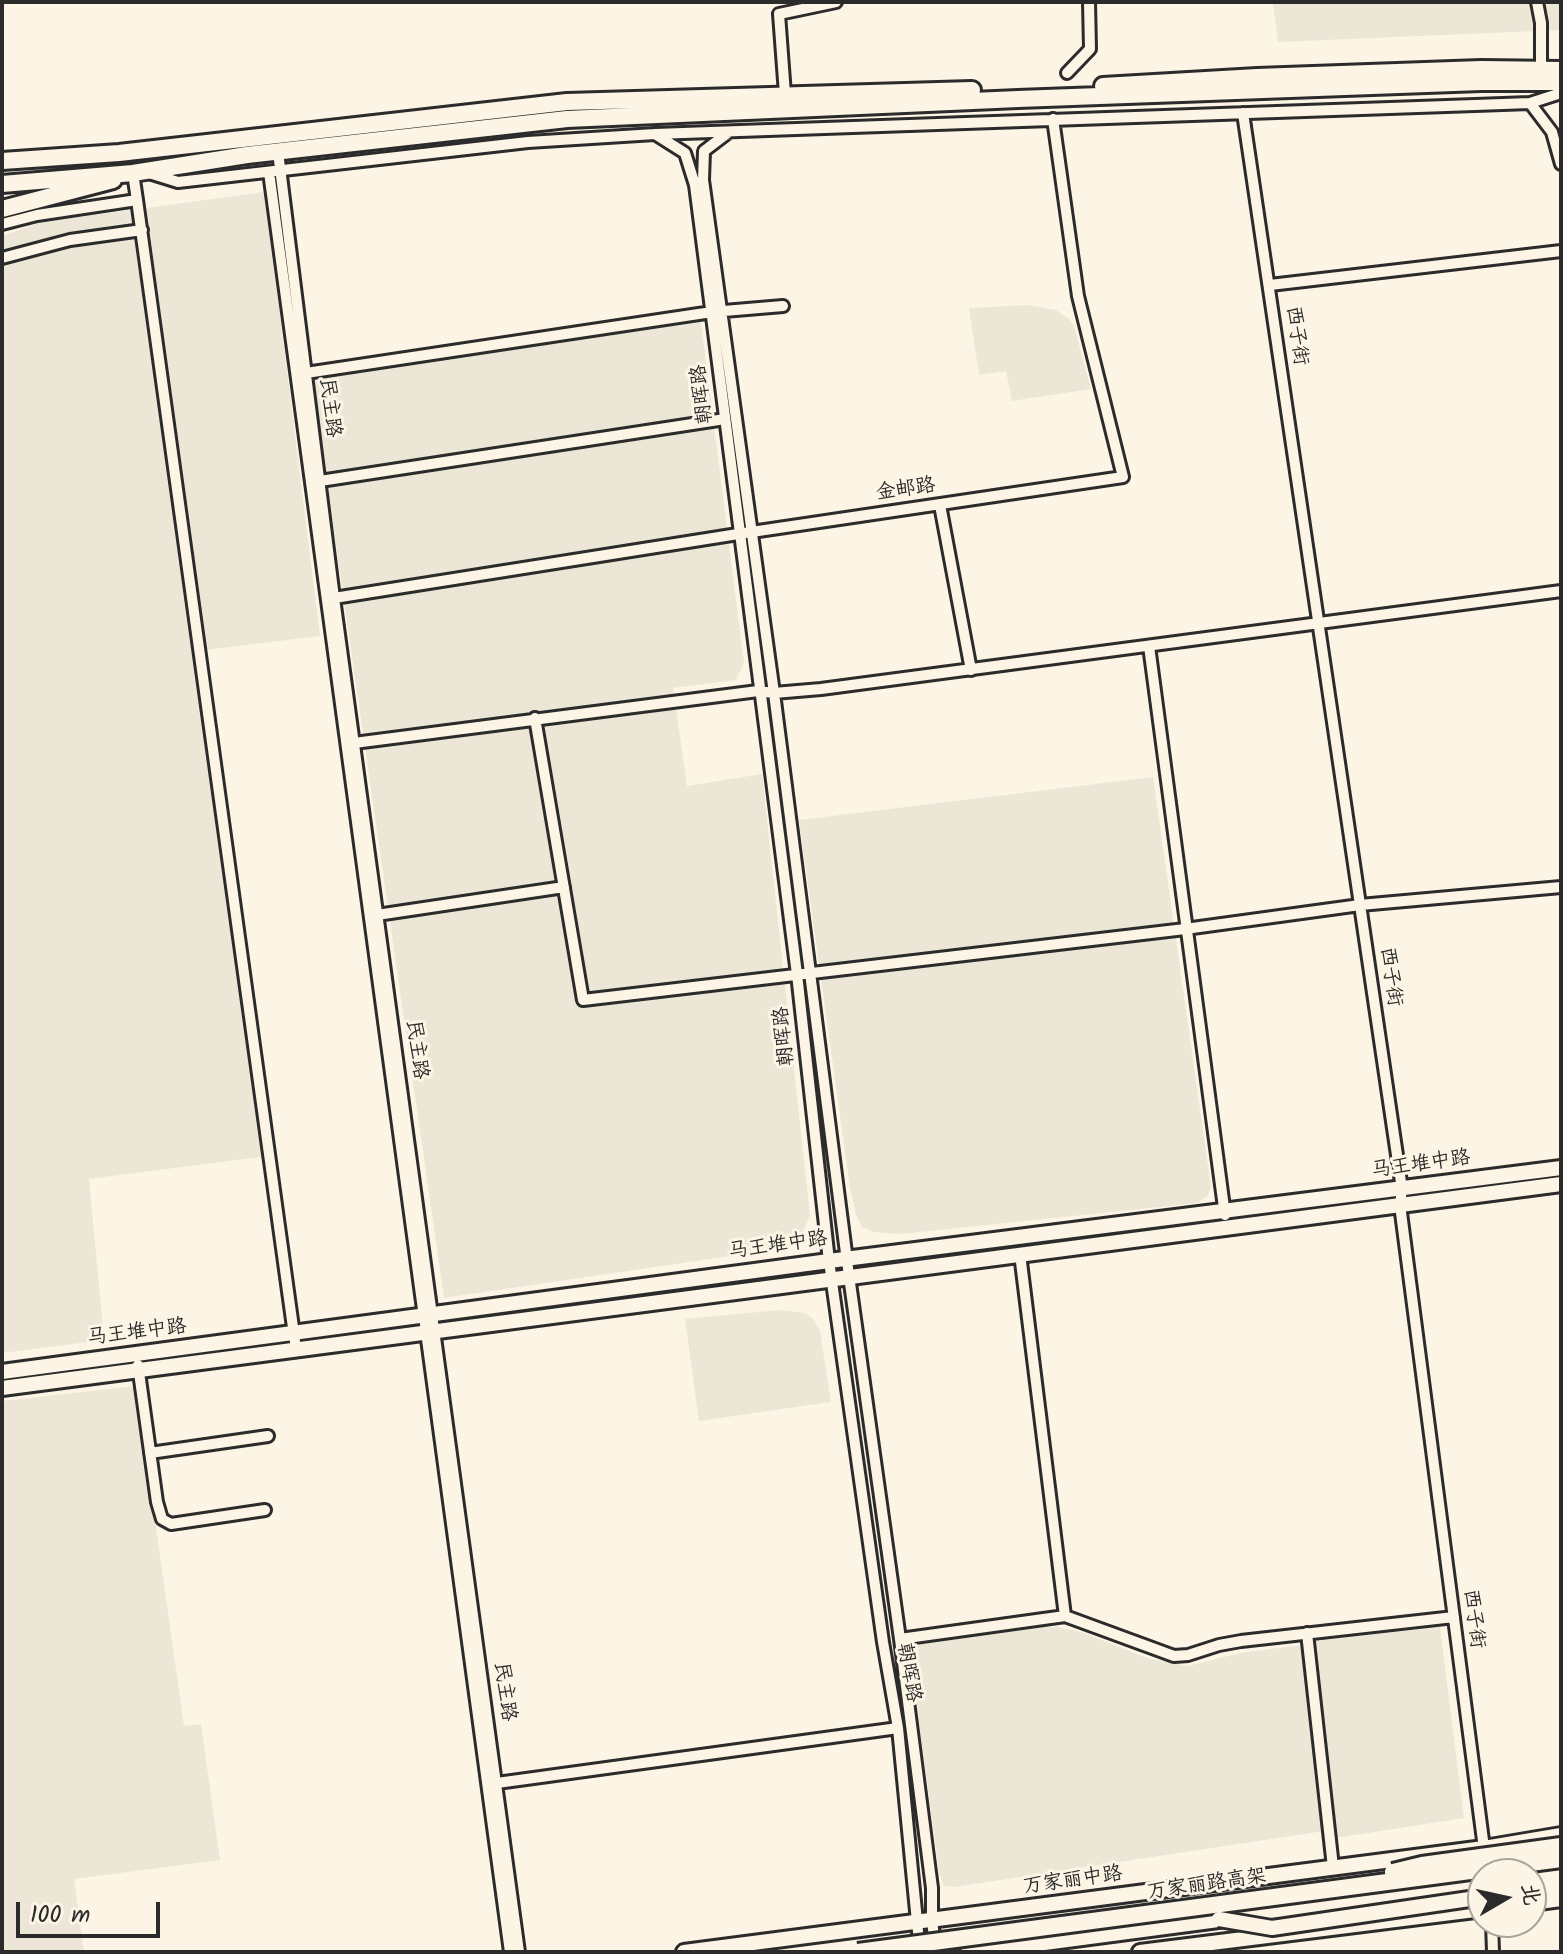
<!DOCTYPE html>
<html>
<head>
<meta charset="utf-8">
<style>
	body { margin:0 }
	#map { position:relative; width:1563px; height:1954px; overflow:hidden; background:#fcf5e5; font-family:Kalam,"LXGW WenKai TC",sans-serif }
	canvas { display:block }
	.frame { position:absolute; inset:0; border:4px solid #2b2b2b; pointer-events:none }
	.north { position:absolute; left:1467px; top:1858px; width:80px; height:80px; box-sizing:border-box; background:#fcf5e5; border:2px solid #a8a49b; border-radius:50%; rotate:81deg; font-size:22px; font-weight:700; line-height:32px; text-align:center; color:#2b2b2b }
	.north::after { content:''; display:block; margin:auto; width:28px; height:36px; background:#2b2b2b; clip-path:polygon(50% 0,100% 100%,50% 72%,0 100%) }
	.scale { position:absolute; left:16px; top:1902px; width:144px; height:36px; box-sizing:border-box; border:4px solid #2b2b2b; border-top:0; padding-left:10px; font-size:24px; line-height:28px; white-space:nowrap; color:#2b2b2b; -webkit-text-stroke:6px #fcf5e5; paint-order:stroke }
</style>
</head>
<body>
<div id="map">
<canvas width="1563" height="1954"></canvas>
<div class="frame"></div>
<div class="north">北</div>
<div class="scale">100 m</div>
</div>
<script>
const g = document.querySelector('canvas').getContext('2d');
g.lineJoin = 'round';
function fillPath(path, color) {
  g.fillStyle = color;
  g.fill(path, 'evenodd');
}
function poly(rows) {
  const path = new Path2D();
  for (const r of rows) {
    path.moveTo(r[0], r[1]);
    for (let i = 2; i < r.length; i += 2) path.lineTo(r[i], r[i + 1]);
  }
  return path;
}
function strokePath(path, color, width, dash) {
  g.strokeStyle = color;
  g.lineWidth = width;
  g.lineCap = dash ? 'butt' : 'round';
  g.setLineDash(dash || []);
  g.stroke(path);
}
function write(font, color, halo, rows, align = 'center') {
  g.font = font + ' Kalam,"LXGW WenKai TC",sans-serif';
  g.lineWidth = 6;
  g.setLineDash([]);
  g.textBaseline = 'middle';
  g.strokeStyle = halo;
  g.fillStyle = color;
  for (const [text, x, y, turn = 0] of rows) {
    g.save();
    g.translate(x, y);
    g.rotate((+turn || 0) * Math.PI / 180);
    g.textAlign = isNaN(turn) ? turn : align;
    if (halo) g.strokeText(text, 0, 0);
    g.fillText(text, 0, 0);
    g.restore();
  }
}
const built = poly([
	[1273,2,1561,2,1561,30,1278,42],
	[265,192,320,636,205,650,275,1155,89,1179,104,1340,2,1353,2,236,42,222],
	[1028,305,1056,310,1069,319,1074,326,1091,389,1012,401,1006,371,979,375,969,308],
	[701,322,744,663,736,680,673,688,687,786,762,774,810,1216,803,1232,784,1248,444,1298,312,378],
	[1153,777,1211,1187,1208,1195,1198,1203,900,1234,873,1232,862,1227,856,1215,850,1188,799,820],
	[780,1310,805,1313,812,1318,820,1331,831,1402,699,1421,685,1319],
	[136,1386,184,1726,201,1724,220,1860,74,1879,84,1952,2,1952,2,1401],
	[1044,1627,1057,1627,1081,1632,1147,1658,1188,1666,1240,1653,1301,1645,1324,1831,954,1887,944,1886,939,1873,909,1646],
	[1440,1627,1464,1818,1336,1838,1315,1641]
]);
const minor = poly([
	[1537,2,1541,23,1541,62],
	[1067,73,1090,49,1089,2],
	[785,94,779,14,836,2],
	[1530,103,1552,132,1561,164],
	[1243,113,1402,1189,1400,1205,1484,1848],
	[729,132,704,151,703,180,774,693,849,1276,900,1639,932,1888,932,1921,936,1952],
	[655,134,685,153,695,185,797,974,829,1261,883,1642,898,1728,920,1952],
	[278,152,334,598,519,1952],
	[269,172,510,1952],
	[149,173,178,182,528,142,655,134,1503,104,1530,103,1561,93],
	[137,200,296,1349],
	[2,224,37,215,137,200,133,173],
	[2,258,70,240,142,230],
	[1270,285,1561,251],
	[306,373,712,312,783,306],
	[320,481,725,419],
	[940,505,971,670],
	[334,598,738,534,1123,477,1078,296,1053,119],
	[1149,646,1225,1215],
	[535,718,583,1000,1185,929,1360,905,1561,887],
	[354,743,758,691,774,693,821,689,1561,591],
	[377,915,564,887],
	[1020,1254,1065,1616],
	[138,1365,157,1502,162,1519,171,1524,265,1510],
	[150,1453,268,1436],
	[1307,1633,1333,1867],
	[900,1639,1065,1616,1174,1656,1188,1655,1219,1645,1241,1641,1454,1617],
	[497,1783,898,1728],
	[1492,1922,1493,1952]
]);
const major = poly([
	[2,1372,829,1261,1561,1168],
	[2,1388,1561,1184],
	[1531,1890,1561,1885],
	[1531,1903,1561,1899],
	[684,1952,1484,1848,1561,1835],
	[1140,1952,1483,1909]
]);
const highway = poly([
	[1103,86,1257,77,1481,69,1561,70],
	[2,161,119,153,567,102,972,90],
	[2,184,133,173,247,155,567,119,1018,99,1481,82,1561,82],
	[2,209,113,180],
	[1531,1878,1561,1874],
	[969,1952,1483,1884]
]);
const majorBridge = poly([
	[1219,1919,1272,1928,1483,1897]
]);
const highwayBridge = poly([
	[1393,1872,1422,1865,1561,1846],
	[858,1952,1561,1859]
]);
const streetNames = [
	["西子街",1295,336,82],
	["朝晖路",704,394,-97],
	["民主路",328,408,83],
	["金邮路",906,491,-8],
	["西子街",1389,977,82],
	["朝晖路",786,1036,-96],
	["民主路",415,1050,82],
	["马王堆中路",1421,1166,-8],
	["马王堆中路",778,1247,-8],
	["马王堆中路",137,1334,-7],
	["西子街",1472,1619,83],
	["朝晖路",907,1673,80],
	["民主路",503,1692,82],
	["万家丽中路",1073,1882,-8],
	["万家丽路高架",1207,1886,-8]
];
fillPath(built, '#ece6d7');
strokePath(minor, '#2b2b2b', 16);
strokePath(major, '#2b2b2b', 20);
strokePath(highway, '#2b2b2b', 22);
strokePath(minor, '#fcf5e5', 10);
strokePath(major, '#fcf5e5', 14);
strokePath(highway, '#fcf5e5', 16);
strokePath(majorBridge, '#2b2b2b', 20, []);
strokePath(highwayBridge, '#2b2b2b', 22, []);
strokePath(majorBridge, '#fcf5e5', 14);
strokePath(highwayBridge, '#fcf5e5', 16);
write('20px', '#2b2b2b', '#fcf5e5', streetNames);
</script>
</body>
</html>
